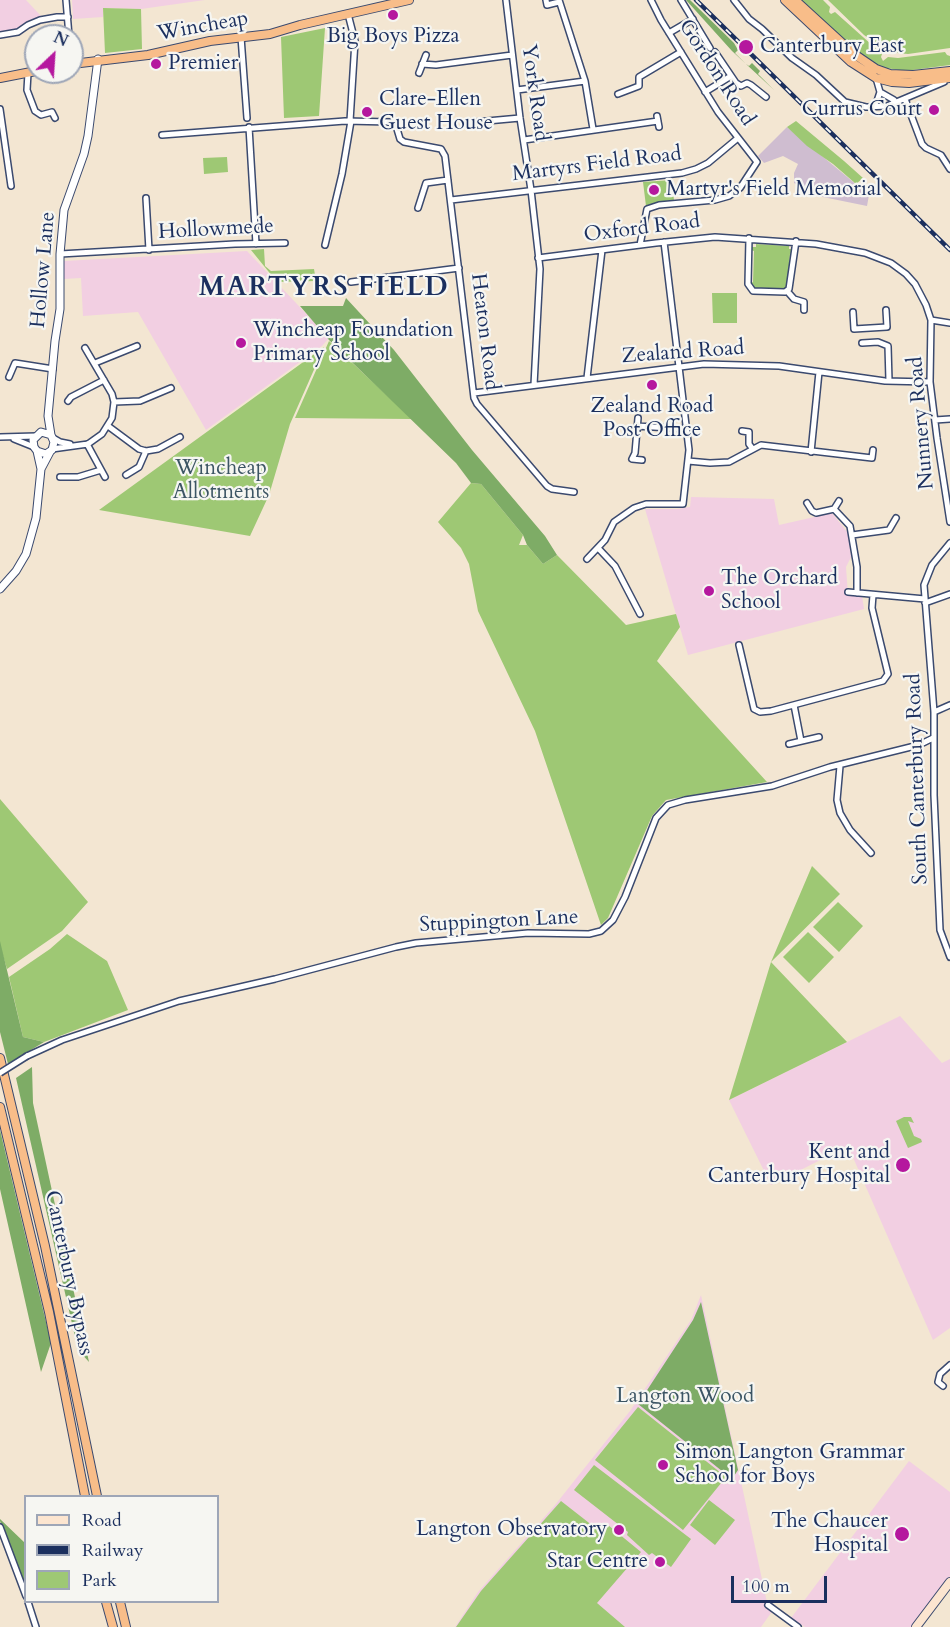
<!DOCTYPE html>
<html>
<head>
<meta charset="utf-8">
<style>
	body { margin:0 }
	#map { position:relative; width:950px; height:1627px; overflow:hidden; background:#f3e6d2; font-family:Cardo,serif }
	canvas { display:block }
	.legend { position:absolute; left:24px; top:1495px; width:195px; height:108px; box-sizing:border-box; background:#f6f6f2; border:2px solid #9ea6b7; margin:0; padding:8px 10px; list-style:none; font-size:18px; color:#1b2f5e }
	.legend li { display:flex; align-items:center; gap:12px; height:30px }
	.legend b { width:30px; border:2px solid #9ea6b7 }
	.north { position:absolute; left:24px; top:24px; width:60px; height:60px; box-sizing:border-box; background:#f6f6f2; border:2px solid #9ea6b7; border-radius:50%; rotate:25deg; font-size:16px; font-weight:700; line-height:24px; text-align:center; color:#1b2f5e }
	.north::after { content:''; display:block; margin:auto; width:21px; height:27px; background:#b5179e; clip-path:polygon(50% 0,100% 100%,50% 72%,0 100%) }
	.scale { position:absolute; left:731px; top:1576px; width:96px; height:27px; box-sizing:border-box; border:3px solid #1b2f5e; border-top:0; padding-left:8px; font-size:18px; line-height:21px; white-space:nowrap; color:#1b2f5e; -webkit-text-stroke:4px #f6f6f2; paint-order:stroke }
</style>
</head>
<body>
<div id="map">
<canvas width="950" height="1627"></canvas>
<ul class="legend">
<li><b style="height:8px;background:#fce5d0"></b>Road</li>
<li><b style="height:8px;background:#1b2f5e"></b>Railway</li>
<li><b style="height:16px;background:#9ec874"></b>Park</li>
</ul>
<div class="north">N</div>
<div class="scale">100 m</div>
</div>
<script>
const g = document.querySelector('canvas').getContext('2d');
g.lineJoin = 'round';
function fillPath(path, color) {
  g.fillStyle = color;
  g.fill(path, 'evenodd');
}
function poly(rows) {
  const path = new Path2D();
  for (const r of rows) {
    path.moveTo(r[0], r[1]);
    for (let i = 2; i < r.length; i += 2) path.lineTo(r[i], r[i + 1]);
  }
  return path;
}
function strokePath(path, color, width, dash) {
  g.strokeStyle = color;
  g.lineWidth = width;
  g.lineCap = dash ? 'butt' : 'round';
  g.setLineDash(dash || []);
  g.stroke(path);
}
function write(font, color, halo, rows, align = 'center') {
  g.font = font + ' Cardo,serif';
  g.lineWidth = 4.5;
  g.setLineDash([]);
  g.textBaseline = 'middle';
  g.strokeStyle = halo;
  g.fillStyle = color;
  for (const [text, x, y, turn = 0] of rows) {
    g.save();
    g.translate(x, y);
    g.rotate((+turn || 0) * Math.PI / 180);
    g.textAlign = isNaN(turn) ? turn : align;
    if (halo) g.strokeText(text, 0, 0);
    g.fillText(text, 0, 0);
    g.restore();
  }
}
const built = poly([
	[0,0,26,0,41,16,27,21,17,30,0,33],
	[72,0,205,0,141,9,103,8,103,17,73,19],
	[247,251,329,338,322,346,206,430,138,312,83,316,81,278,64,279,64,261],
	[691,497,774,499,779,525,832,513,848,533,851,557,846,567,848,595,862,596,864,609,688,655,645,509,677,509,690,507],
	[900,1016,942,1063,950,1059,950,1328,933,1340,848,1146,771,1185,729,1100],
	[701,1295,766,1598,771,1613,761,1627,455,1627,478,1592,555,1505,630,1411,691,1320],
	[909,1461,950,1492,950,1576,930,1604,911,1627,805,1627,791,1618]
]);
const industrial = poly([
	[787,127,869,195,867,206,818,196,794,183,794,173,798,164,783,156,764,163,758,156]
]);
const green = poly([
	[800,0,823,0,830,7,829,12,831,14,835,12,882,54,881,57,883,61,888,57,898,58,945,52,947,55,950,56,950,65,905,71,880,67,866,59],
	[828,0,950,0,950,48,908,54,887,52,864,35],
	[103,8,141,9,142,49,105,53],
	[325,28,319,116,284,118,281,37],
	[796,121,844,161,863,178,856,184,833,164,807,146,787,127],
	[227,157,228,172,204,174,203,158],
	[672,180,674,201,646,206,643,182],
	[756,244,789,246,789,249,793,249,793,253,790,254,788,285,785,289,754,289,750,283,753,282,754,251,751,250,752,247,756,247],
	[264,249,265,266,271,271,314,269,316,281,277,282,251,250],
	[712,293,737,293,737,323,713,323],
	[329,341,412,419,295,418],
	[324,347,290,424,269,495,250,536,99,510],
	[471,483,481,484,523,535,519,545,527,545,543,564,557,555,626,625,676,614,680,627,657,661,767,782,666,800,652,816,608,918,601,925,535,731,478,611,469,564,461,548,438,522],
	[0,799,88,902,62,931,7,969,0,946],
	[812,866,840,894,771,962,847,1042,729,1100,771,962],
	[838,902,863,926,839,952,813,927],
	[808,932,834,957,809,983,783,957],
	[67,934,107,961,128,1010,44,1042,23,1037,9,977,50,949],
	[904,1117,911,1117,914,1123,908,1121,914,1136,921,1139,922,1142,908,1148,896,1121],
	[638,1407,726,1477,683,1530,595,1460],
	[594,1465,691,1539,671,1567,652,1553,649,1555,627,1535,628,1532,574,1490],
	[709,1500,735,1520,715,1545,690,1525],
	[561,1501,593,1526,608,1525,641,1552,597,1603,625,1627,456,1627,481,1591]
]);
const forest = poly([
	[686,0,690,0,734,43,738,50,735,53,746,64,749,66,752,63,760,71,758,74,774,90,732,51],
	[346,298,394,350,472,450,545,536,557,555,543,564,527,545,523,535,481,484,471,483,456,463,329,340,300,306,343,306],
	[0,941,23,1037,44,1042,8,1064,0,1032],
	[32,1067,33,1103,89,1362,78,1350,16,1078],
	[0,1130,51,1343,41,1372,0,1189],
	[701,1302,738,1470,732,1479,638,1404,693,1320],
	[0,1519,25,1543,25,1584,0,1521]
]);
const minor = poly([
	[66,0,69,36],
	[506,0,520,118,531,190,540,269,534,385],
	[546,0,547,5,559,2],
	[559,0,585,81,593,129],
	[681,0,710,48],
	[734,0,749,19,762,29,792,58,816,75,845,102,866,107,887,106,944,82],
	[348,14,355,41,350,121],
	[669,33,693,19],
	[0,35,18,32,28,25,40,20,57,17,68,17],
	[241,37,247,118],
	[715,52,736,83,741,86,747,83,751,85,766,97],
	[422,64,436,65,512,55],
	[28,73,27,90,35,111,41,115,52,112,55,118],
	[419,73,426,55],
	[876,78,880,92,894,100],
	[517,90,585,81],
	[705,92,731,76],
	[618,94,639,86,639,77,681,52],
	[905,99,922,144,926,148,941,155,950,169],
	[870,107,877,101,880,92],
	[0,109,11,186],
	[657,116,659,127],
	[476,122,520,118],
	[249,127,256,244],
	[162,135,345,121,391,122,397,129,400,139,404,142,441,149,445,156,474,398,477,404,547,486,552,489,574,492],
	[524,140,658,121],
	[146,198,149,250],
	[451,200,682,173,696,169,708,163,738,138],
	[418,208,426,183,448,180],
	[749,238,748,284,753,291,785,292,789,289,796,241],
	[325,245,342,174,351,121],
	[640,245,647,209,659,205,715,200,729,196,740,188,757,162,718,112,661,20,651,0],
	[60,254,235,244,285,243],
	[538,258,656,243,715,237,816,244,865,253,891,263,906,274,915,284,926,305,931,320,930,382,937,438,950,522],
	[351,282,459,268],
	[787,291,794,299,804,302,804,310],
	[853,312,854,329,887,327,886,310],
	[931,320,950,323],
	[862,343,878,342,888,346,889,381],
	[95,363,137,346],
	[9,377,15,363,53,369],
	[587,378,602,250],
	[474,393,704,364,779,366,885,381,930,382],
	[68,401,71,397,104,380],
	[114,402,140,401,171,388],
	[638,418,635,453,632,459,642,460],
	[935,420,950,419],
	[108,426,139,449,146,451,158,449,180,437],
	[637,426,686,429],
	[742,431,749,432,749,444,752,448],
	[0,437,36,436],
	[53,438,60,442,70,444],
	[14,439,34,447],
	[87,444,105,477],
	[52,449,88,444,102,434,112,418,114,402,112,394,85,348],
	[811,452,819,372],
	[688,461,710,463,729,462,761,445,872,458,873,450],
	[126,475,139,467,146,451],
	[60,477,78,477,101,470],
	[807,503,812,511,816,513,834,509,850,526,857,567,857,593],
	[834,509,839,501],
	[852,535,889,530,896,518],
	[950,543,932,565,924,585,934,712,934,795,940,930,950,957],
	[598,548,615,566,640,614],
	[587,559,605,540,614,522,634,508,646,504,683,504,689,450,664,242],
	[848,592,925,599],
	[925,603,950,594],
	[739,645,754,709,760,712,771,711,883,681,888,674,872,608,873,595],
	[794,705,801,741],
	[934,712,950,705],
	[789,744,819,737],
	[840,766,837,800,840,813,850,830,871,853],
	[27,1056,62,1040,179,1001,275,979,396,947,416,943,528,933,589,934,601,931,613,920,625,897,656,818,668,805,685,800,772,786,830,767,919,745,933,738],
	[943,1386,938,1382,940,1374,950,1365],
	[0,1527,26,1596],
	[28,1602,36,1627],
	[768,1605,798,1627]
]);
const tertiary = poly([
	[51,435,48,416,55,341,60,309,60,254,64,210,84,154,88,136,98,59],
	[37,451,46,454,52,450,54,442,51,435,41,432,33,440,34,447,37,451,41,469],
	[0,589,16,571,26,554,36,518,41,469,50,452]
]);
const secondary = poly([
	[916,1627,950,1582]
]);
const trunk = poly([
	[785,0,851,62,876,78,892,82,909,83,950,78],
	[795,0,854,54,876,69,890,74,913,75,950,71],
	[72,64,148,55,210,41,270,34,300,25,409,0],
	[0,78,36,71],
	[0,1058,45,1246,97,1496],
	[0,1107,49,1312,85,1496],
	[106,1602,113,1627],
	[120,1602,126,1627]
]);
const rail = poly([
	[696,0,950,250]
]);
const minorBridge = poly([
	[0,1073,27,1056]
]);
const markers = [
	[393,15,6,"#b5179e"],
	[746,47,8,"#b5179e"],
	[156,64,6,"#b5179e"],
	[934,110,6,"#b5179e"],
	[367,112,6,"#b5179e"],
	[654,190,6,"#b5179e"],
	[241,343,6,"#b5179e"],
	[652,385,6,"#b5179e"],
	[709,591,6,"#b5179e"],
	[903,1165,8,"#b5179e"],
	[663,1465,6,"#b5179e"],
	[619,1530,6,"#b5179e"],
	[902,1534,8,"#b5179e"],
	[660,1562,6,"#b5179e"]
];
const streetNames = [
	["Wincheap",203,27,-10],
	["Gordon Road",716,73,57],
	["York Road",534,93,82],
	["Martyrs Field Road",597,165,-7],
	["Oxford Road",642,229,-7],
	["Hollowmede",216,230,-3],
	["Hollow Lane",44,270,-85],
	["Heaton Road",484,332,83],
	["Zealand Road",683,353,-4],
	["Nunnery Road",922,423,-95],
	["South Canterbury Road",918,779,-92],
	["Stuppington Lane",499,922,-3],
	["Canterbury Bypass",68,1273,78]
];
const poiNames = [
	["Big Boys Pizza",393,37,"center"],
	["Canterbury East",760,47],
	["Premier",168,64],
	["Clare-Ellen",379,100],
	["Guest House",379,124],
	["Currus Court",922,110,"right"],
	["Martyr's Field Memorial",666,190],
	["Wincheap Foundation",253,331],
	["Primary School",253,355],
	["Zealand Road",652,407,"center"],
	["Post Office",652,431,"center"],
	["The Orchard",721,579],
	["School",721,603],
	["Kent and",890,1153,"right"],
	["Canterbury Hospital",890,1177,"right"],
	["Simon Langton Grammar",675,1453],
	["School for Boys",675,1477],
	["The Chaucer",888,1522,"right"],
	["Hospital",888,1546,"right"],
	["Langton Observatory",607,1530,"right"],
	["Star Centre",648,1562,"right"]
];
const parkNames = [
	["Wincheap",221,469],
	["Allotments",221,493],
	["Langton Wood",685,1397]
];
const districtNames = [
	["MARTYRS FIELD",324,289]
];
fillPath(built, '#f2cfe2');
fillPath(industrial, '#cfbdd0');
fillPath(green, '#9ec874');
fillPath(forest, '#7eac66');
strokePath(minor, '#3b4a6f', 8);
strokePath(tertiary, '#3b4a6f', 9);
strokePath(secondary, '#3b4a6f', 10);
strokePath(trunk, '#3b4a6f', 10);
strokePath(minor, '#fff', 5);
strokePath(tertiary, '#fff', 7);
strokePath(secondary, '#fce5d0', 8);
strokePath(trunk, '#f8bd89', 8);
strokePath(rail, '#1b2f5e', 4.5);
strokePath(rail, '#f6f6f2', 2, [7]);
strokePath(minorBridge, '#3b4a6f', 8, []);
strokePath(minorBridge, '#fff', 5);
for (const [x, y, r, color] of markers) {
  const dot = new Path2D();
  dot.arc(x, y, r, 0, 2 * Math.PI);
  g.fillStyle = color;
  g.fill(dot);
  strokePath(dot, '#f6f6f2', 2);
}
write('21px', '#1b2f5e', '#f6f6f2', streetNames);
write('21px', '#1b2f5e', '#f6f6f2', poiNames, 'left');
write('21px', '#3c5564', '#f6f6f2', parkNames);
g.letterSpacing = '1.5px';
write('bold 27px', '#1b2f5e', '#f6f6f2', districtNames);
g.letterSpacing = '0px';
</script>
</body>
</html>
